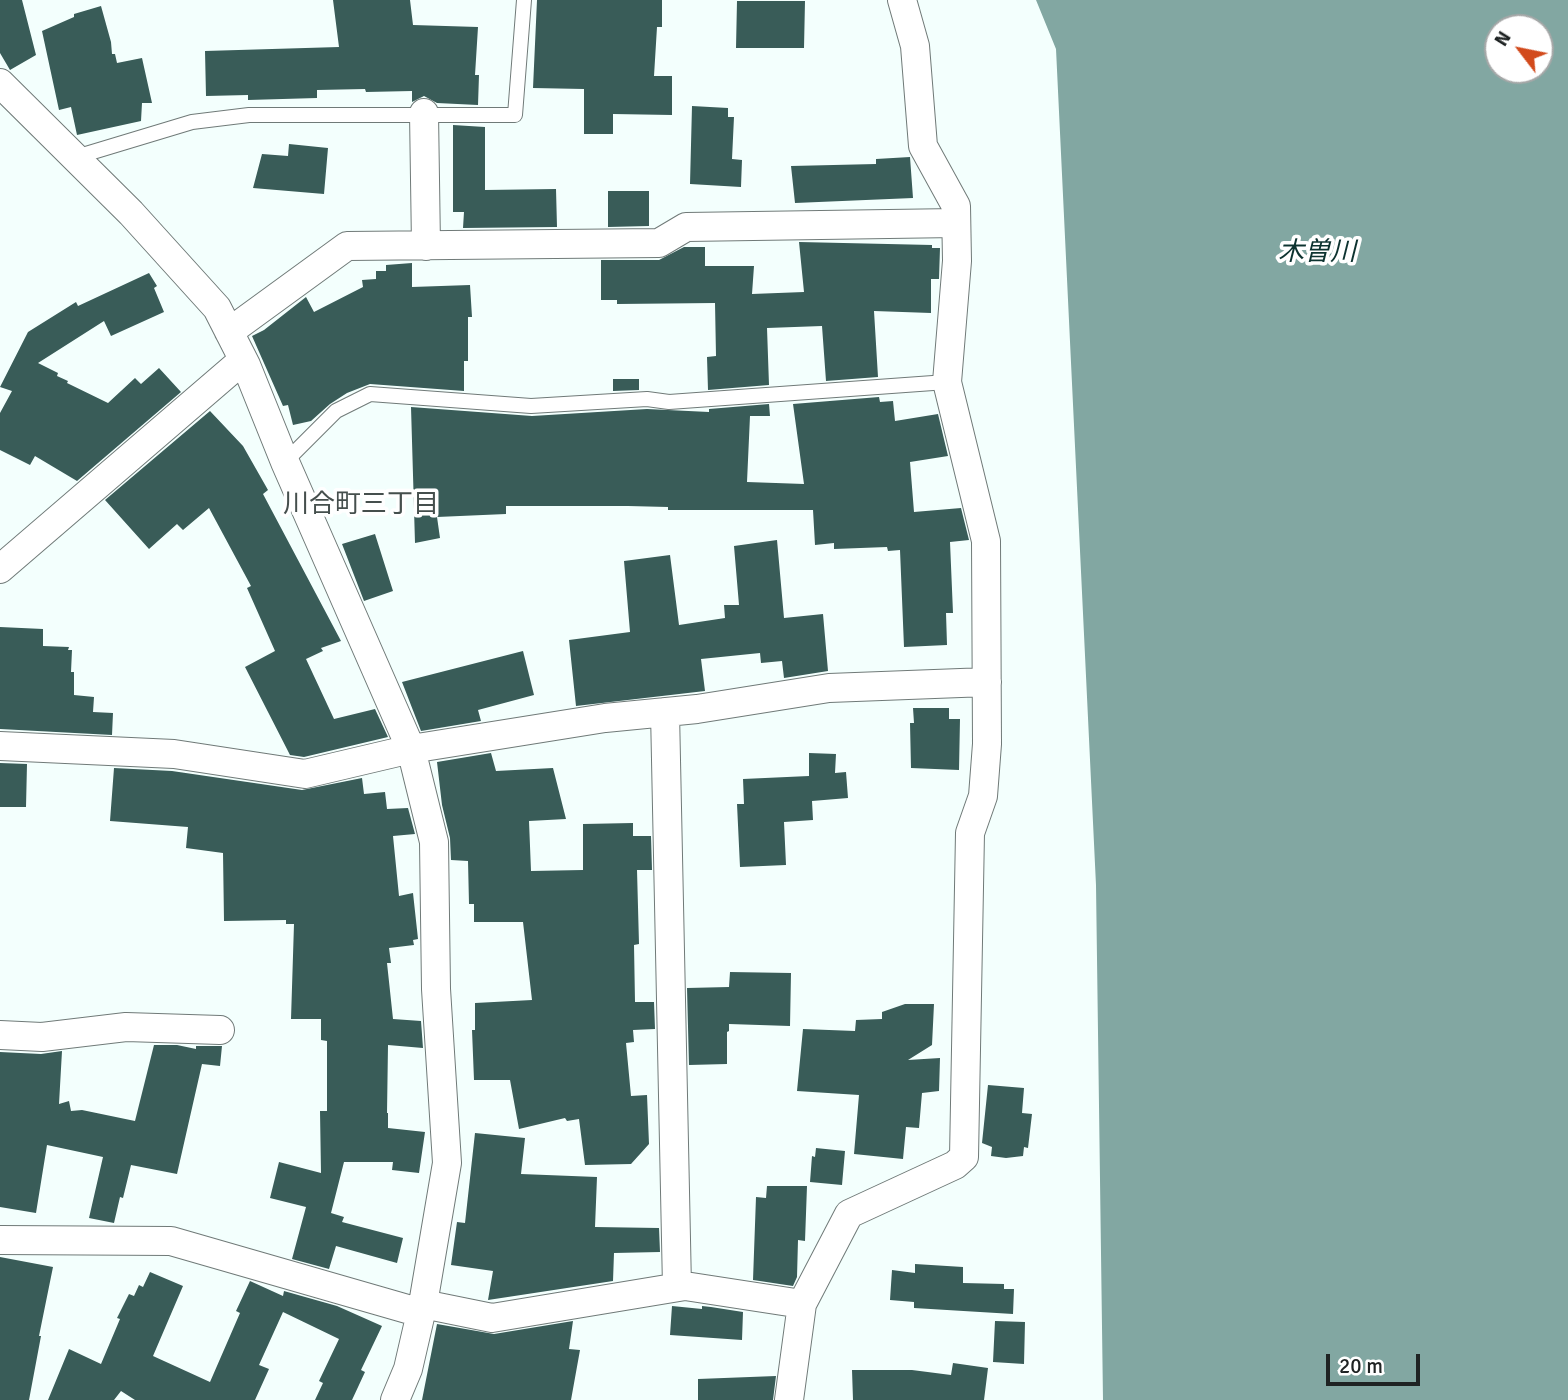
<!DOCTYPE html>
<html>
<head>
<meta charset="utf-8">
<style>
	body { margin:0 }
	#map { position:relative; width:1568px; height:1400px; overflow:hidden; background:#f3fffd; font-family:Signika,sans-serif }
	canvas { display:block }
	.north { position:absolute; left:1484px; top:14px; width:70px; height:70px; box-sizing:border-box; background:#fff; border:2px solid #a5a7a7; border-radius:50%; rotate:302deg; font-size:19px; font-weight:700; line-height:28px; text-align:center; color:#1f2323 }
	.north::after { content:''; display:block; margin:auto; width:24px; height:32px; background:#d24a1c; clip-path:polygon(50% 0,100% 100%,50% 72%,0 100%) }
	.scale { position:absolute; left:1326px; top:1354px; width:94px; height:32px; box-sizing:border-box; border:4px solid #1f2323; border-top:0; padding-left:9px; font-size:21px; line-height:24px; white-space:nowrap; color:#1f2323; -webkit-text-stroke:5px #fff; paint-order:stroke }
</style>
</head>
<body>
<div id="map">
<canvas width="1568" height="1400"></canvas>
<div class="north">N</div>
<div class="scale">20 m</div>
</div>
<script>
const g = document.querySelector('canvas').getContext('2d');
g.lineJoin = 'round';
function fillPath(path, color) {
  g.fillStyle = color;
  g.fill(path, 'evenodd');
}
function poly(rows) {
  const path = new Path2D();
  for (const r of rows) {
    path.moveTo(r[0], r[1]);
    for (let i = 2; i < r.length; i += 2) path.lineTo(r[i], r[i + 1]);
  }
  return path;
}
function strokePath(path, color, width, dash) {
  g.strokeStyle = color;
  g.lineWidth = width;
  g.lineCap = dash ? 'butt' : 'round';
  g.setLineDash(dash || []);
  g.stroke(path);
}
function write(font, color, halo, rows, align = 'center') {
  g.font = font + ' Signika,"Noto Sans JP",sans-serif';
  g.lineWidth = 7;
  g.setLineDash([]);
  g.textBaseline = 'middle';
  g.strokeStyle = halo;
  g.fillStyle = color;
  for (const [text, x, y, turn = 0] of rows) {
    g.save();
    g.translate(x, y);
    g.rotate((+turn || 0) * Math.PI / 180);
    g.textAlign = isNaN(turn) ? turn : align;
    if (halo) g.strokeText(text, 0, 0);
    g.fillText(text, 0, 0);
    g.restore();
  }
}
const water = poly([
	[1036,0,1568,0,1568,1400,1103,1400,1096,885,1056,49],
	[1498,28,1540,28,1540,70,1498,70]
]);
const building = poly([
	[0,0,22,0,36,55,10,70,0,53],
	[333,0,410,0,413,25,478,27,475,75,479,75,478,105,437,103,424,96,412,102,412,91,366,92,365,89,317,90,317,98,248,100,248,95,206,96,205,51,339,47],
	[537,0,662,0,662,27,657,27,654,76,672,76,672,115,613,114,613,134,584,134,584,89,533,88],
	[737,1,805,1,804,48,736,48],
	[101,6,111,42,112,54,115,54,117,63,142,58,152,103,142,103,141,121,77,135,71,107,59,110,42,31,74,17,74,14],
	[692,106,728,108,728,117,734,117,732,159,742,160,741,187,690,184],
	[453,125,485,127,485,190,556,189,557,227,463,228,464,212,453,212],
	[289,144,328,148,324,194,253,188,262,154,288,156],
	[910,157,913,198,795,203,791,166,876,164,876,159],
	[608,191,649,191,649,226,608,227],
	[799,242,932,245,932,248,940,248,939,279,931,279,931,313,874,311,878,377,826,381,822,326,767,328,769,385,708,390,707,357,716,356,715,303,617,304,617,300,601,300,601,260,659,260,684,247,705,247,705,266,754,266,752,294,804,292],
	[412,263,412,287,470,285,472,317,468,317,468,361,464,361,464,391,370,384,347,393,330,404,311,421,293,425,288,405,283,406,252,336,264,330,306,297,314,312,363,287,362,280,376,279,376,271,386,271,386,265],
	[149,273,157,286,154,288,164,312,111,336,104,321,38,363,58,373,57,376,68,381,67,383,108,403,135,378,141,384,159,368,181,392,77,481,35,456,30,465,0,450,0,413,12,391,0,387,28,332,76,302,78,306],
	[613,379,639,379,639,390,613,391],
	[879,397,880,402,893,401,895,421,938,414,948,456,910,462,914,512,961,508,969,540,950,542,953,613,946,613,947,645,904,647,900,550,888,551,887,547,834,549,834,543,815,545,813,510,668,510,668,507,628,506,506,506,506,514,437,517,440,538,415,543,411,407,532,416,647,409,709,412,709,409,769,404,770,416,750,416,747,482,804,484,793,404],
	[210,411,243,446,268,490,263,494,341,641,321,648,323,651,306,659,334,719,375,709,388,737,304,757,290,755,245,667,275,651,247,588,251,586,209,508,183,530,177,524,149,549,105,500],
	[375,534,393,591,364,601,342,544],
	[777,540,784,618,823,614,828,671,784,678,782,661,761,663,760,653,701,659,705,691,576,706,569,640,630,632,624,561,670,555,679,625,725,618,724,605,739,605,734,546],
	[0,627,43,629,43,646,69,647,68,650,72,650,71,672,74,672,74,695,94,697,93,712,113,713,112,735,0,729],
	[523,651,534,695,478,710,481,721,421,731,402,682],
	[913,708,949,708,949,719,960,719,959,770,911,768,910,723,914,723],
	[491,753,496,771,553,768,566,819,529,821,531,871,583,870,583,824,633,823,633,836,651,836,652,870,637,870,639,944,634,945,635,1002,654,1002,655,1029,633,1030,634,1042,626,1043,631,1096,647,1095,649,1144,631,1164,585,1165,579,1119,567,1121,565,1118,519,1129,510,1080,474,1080,472,1030,475,1030,475,1003,532,1000,523,922,474,922,474,904,469,904,468,861,451,860,450,838,442,805,437,762],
	[809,753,836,754,835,773,846,772,848,798,812,801,813,820,784,822,786,865,740,867,737,804,744,804,743,779,809,776],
	[0,763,27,764,26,807,0,807],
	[114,768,172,771,302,790,362,778,364,794,385,792,387,809,408,808,415,834,393,836,399,896,413,893,418,939,413,940,414,945,389,948,391,963,387,963,393,1019,421,1021,423,1048,388,1045,387,1113,388,1113,388,1128,425,1132,419,1173,392,1170,393,1162,344,1162,331,1213,344,1217,342,1222,403,1238,397,1263,336,1246,329,1269,292,1259,306,1207,270,1198,279,1162,321,1173,320,1111,327,1111,327,1041,321,1040,321,1019,291,1019,294,924,286,924,286,920,224,921,223,853,186,848,188,827,110,821],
	[730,972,791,973,790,1026,729,1024,729,1031,727,1032,727,1064,689,1065,687,988,729,987],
	[905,1004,934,1004,932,1045,908,1060,940,1058,939,1091,922,1093,919,1128,906,1127,903,1159,854,1154,859,1095,797,1091,803,1029,855,1031,856,1020,882,1019,882,1012],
	[154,1045,177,1045,196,1049,196,1046,222,1046,220,1066,202,1064,177,1174,131,1165,123,1198,120,1197,114,1223,89,1218,103,1157,47,1145,36,1213,0,1207,0,1052,41,1054,62,1051,59,1104,69,1101,71,1111,82,1110,135,1121],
	[988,1085,1024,1088,1022,1113,1032,1114,1028,1148,1024,1147,1023,1156,1006,1158,991,1156,992,1147,982,1143],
	[475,1133,525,1138,521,1174,597,1177,595,1227,659,1228,660,1252,614,1253,613,1281,488,1300,493,1271,451,1265,457,1222,465,1223],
	[816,1148,845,1151,842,1185,810,1182,812,1156,815,1157],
	[767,1186,807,1186,805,1241,798,1240,797,1277,793,1286,753,1280,756,1197,766,1198],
	[0,1257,53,1267,39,1336,41,1336,29,1400,0,1400],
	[915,1264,963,1267,963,1283,1004,1284,1004,1289,1014,1289,1013,1314,914,1308,914,1302,890,1300,892,1270,915,1273],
	[150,1272,183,1286,153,1356,210,1382,240,1313,236,1311,250,1281,283,1296,284,1291,337,1306,382,1326,361,1370,365,1372,352,1400,315,1400,323,1383,319,1381,339,1339,283,1312,259,1365,269,1369,255,1400,135,1400,121,1391,114,1400,48,1400,69,1349,101,1364,120,1319,117,1318,129,1294,134,1296,139,1285,143,1287],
	[672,1306,702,1309,702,1306,711,1307,743,1312,742,1340,670,1335],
	[573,1321,569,1349,580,1350,571,1400,422,1400,437,1324,494,1334],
	[995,1321,1025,1322,1024,1364,993,1362],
	[953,1363,988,1368,984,1400,853,1400,852,1370,912,1370,951,1375],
	[776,1376,773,1400,698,1400,698,1379]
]);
const service = poly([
	[76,157,192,122,249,115,515,115,524,0],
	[285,462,336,411,370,394,531,406,647,399,669,402,947,382]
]);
const minor = poly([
	[0,83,131,213,217,308,246,365,285,462,411,749,434,842,436,989,447,1163,423,1304,408,1369,395,1400],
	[424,113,426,246],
	[229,332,347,246,659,243,686,227,956,223],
	[0,569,243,360],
	[665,712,677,1287],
	[0,746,174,754,305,774,411,749,605,718,697,709,829,688,987,682],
	[0,1035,42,1037,126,1027,220,1030],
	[0,1240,171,1241,421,1313],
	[423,1304,492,1318,685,1286,802,1304,789,1400],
	[802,1304,849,1214,955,1165,964,1157,970,833,983,796,987,744,986,541,947,382,957,261,956,206,923,146,915,46,902,0]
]);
const waterNames = [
	["木曽川",1317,253]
];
const neighbourhoodNames = [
	["川合町三丁目",361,505]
];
fillPath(water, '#82a7a2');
fillPath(building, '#395c58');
strokePath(service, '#707a78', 16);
strokePath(minor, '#707a78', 30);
strokePath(service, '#fff', 14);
strokePath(minor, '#fff', 28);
write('italic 26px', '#0d3330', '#fff', waterNames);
write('26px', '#454f4d', '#fff', neighbourhoodNames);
</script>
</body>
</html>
